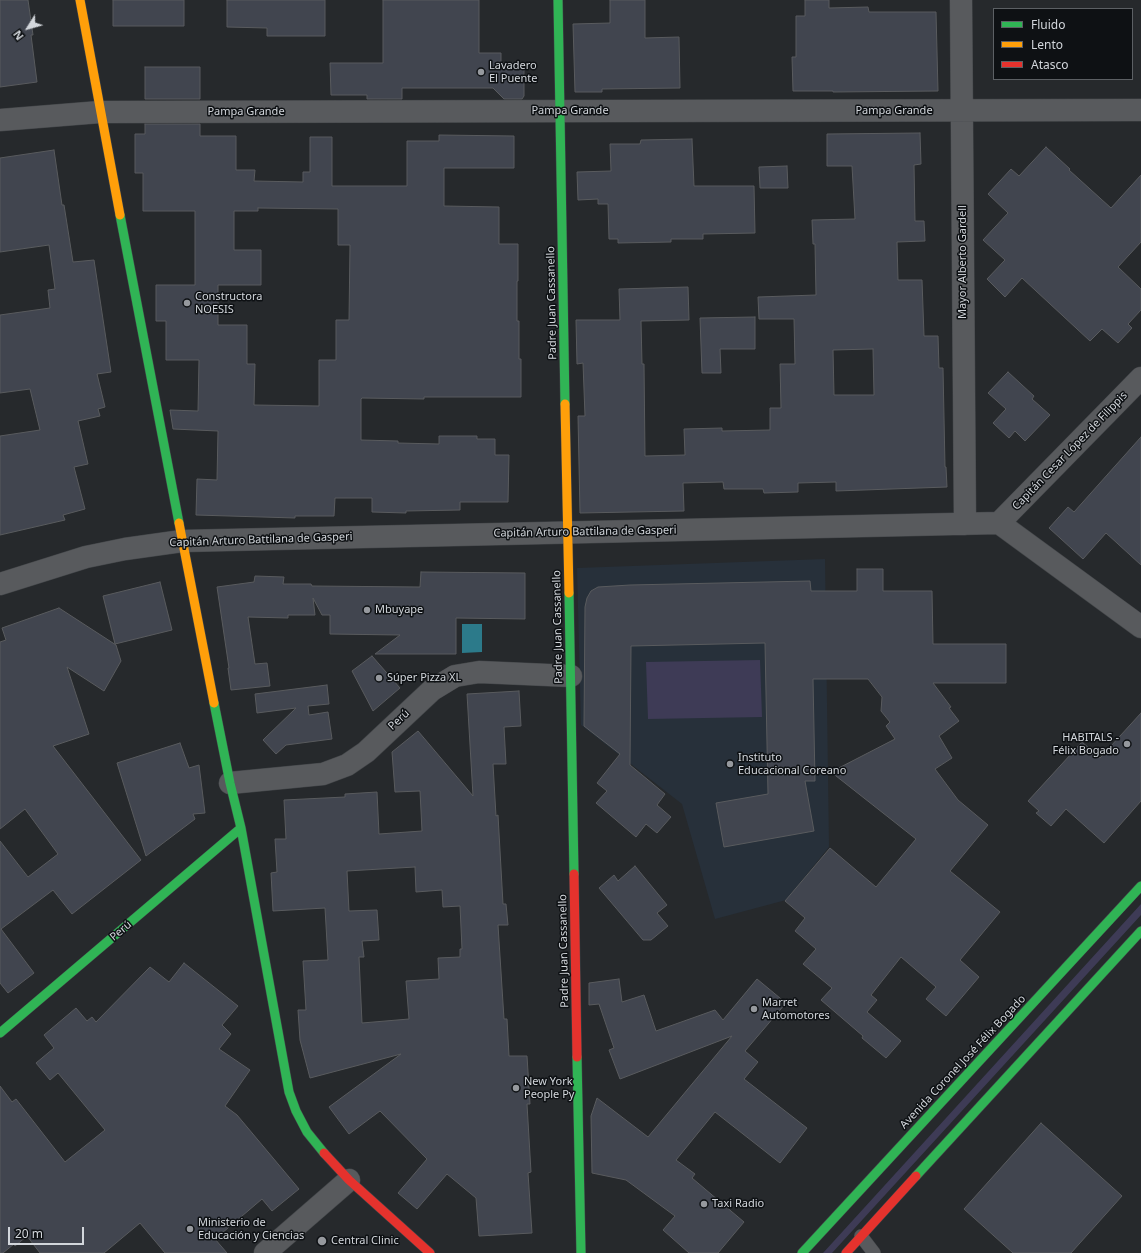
<!DOCTYPE html>
<html>
<head>
<meta charset="utf-8">
<style>
	body { margin:0 }
	#map { position:relative; width:1141px; height:1253px; overflow:hidden; background:#26292c; font-family:"Noto Sans",sans-serif }
	canvas { display:block }
	.legend { position:absolute; left:993px; top:8px; width:140px; height:72px; box-sizing:border-box; background:#0e1114; border:1px solid #5c6064; margin:0; padding:5px 7px; list-style:none; font-size:12px; color:#d2d6db }
	.legend li { display:flex; align-items:center; gap:8px; height:20px }
	.legend b { width:20px; border:1px solid #5c6064 }
	.north { position:absolute; left:8px; top:8px; width:40px; height:40px; -webkit-text-stroke:3px #0e1114; paint-order:stroke; rotate:233deg; font-size:11px; font-weight:700; line-height:16px; text-align:center; color:#d2d6db }
	.north::after { content:''; display:block; margin:auto; width:14px; height:18px; background:#d2d6db; clip-path:polygon(50% 0,100% 100%,50% 72%,0 100%) }
	.scale { position:absolute; left:8px; top:1227px; width:76px; height:18px; box-sizing:border-box; border:2px solid #d2d6db; border-top:0; padding-left:5px; font-size:12px; line-height:14px; white-space:nowrap; color:#d2d6db; -webkit-text-stroke:3px #0e1114; paint-order:stroke }
</style>
</head>
<body>
<div id="map">
<canvas width="1141" height="1253"></canvas>
<ul class="legend">
<li><b style="height:5px;background:#30b455"></b>Fluido</li>
<li><b style="height:5px;background:#ff9f0a"></b>Lento</li>
<li><b style="height:5px;background:#e5322d"></b>Atasco</li>
</ul>
<div class="north">N</div>
<div class="scale">20 m</div>
</div>
<script>
const g = document.querySelector('canvas').getContext('2d');
g.lineJoin = 'round';
function fillPath(path, color) {
  g.fillStyle = color;
  g.fill(path, 'evenodd');
}
function poly(rows) {
  const path = new Path2D();
  for (const r of rows) {
    path.moveTo(r[0], r[1]);
    for (let i = 2; i < r.length; i += 2) path.lineTo(r[i], r[i + 1]);
  }
  return path;
}
function strokePath(path, color, width, dash) {
  g.strokeStyle = color;
  g.lineWidth = width;
  g.lineCap = dash ? 'butt' : 'round';
  g.setLineDash(dash || []);
  g.stroke(path);
}
function write(font, color, halo, rows, align = 'center') {
  g.font = font + ' "Noto Sans",sans-serif';
  g.lineWidth = 3;
  g.setLineDash([]);
  g.textBaseline = 'middle';
  g.strokeStyle = halo;
  g.fillStyle = color;
  for (const [text, x, y, turn = 0] of rows) {
    g.save();
    g.translate(x, y);
    g.rotate((+turn || 0) * Math.PI / 180);
    g.textAlign = isNaN(turn) ? turn : align;
    if (halo) g.strokeText(text, 0, 0);
    g.fillText(text, 0, 0);
    g.restore();
  }
}
const built = poly([
	[825,559,829,847,786,900,715,919,682,804,581,725,577,568]
]);
const green = poly([
	[760,660,762,717,648,719,646,662],
	[1141,904,1141,915,832,1253,823,1253]
]);
const water = poly([
	[462,624,482,624,482,652,462,653]
]);
const building = poly([
	[0,0,28,0,33,35,31,35,37,82,0,87,0,0],
	[113,0,184,0,184,26,113,26,113,0],
	[227,0,325,0,325,36,267,36,267,28,227,27,227,0],
	[383,0,479,0,479,53,501,53,501,63,524,63,524,96,522,99,504,99,493,88,402,88,402,99,367,99,367,95,331,95,330,63,383,63,383,0],
	[610,0,645,0,645,38,679,37,680,88,602,89,602,92,575,92,573,24,610,23,610,0],
	[805,0,829,0,829,8,868,7,869,12,936,12,938,91,833,92,833,91,793,91,792,57,796,57,796,16,805,16,805,0],
	[145,67,200,67,200,99,145,99,145,67],
	[145,124,200,124,200,136,236,136,236,170,255,170,254,181,303,182,303,172,310,172,310,137,332,137,332,186,407,186,407,141,439,141,439,135,514,136,514,168,444,168,444,206,499,207,499,244,518,244,518,281,517,281,517,321,519,321,519,359,521,359,521,397,424,397,424,399,362,398,361,399,361,440,398,441,398,443,439,444,439,436,477,436,477,439,495,439,495,455,509,455,508,502,460,502,460,510,406,511,406,513,372,512,372,498,335,498,334,516,295,516,295,518,196,515,197,479,217,480,218,431,173,429,170,410,198,411,199,360,166,360,166,321,156,321,156,285,195,285,195,211,143,211,143,173,135,173,135,134,145,134,145,124],
	[258,208,338,209,338,245,350,245,349,320,336,320,336,360,319,360,319,406,254,405,255,364,247,364,247,325,218,325,218,285,261,285,261,250,234,250,234,211,258,211,258,208],
	[920,133,921,164,914,165,915,221,924,221,925,241,897,242,898,280,922,280,924,336,938,336,939,368,943,368,945,467,946,467,947,487,836,491,836,482,798,483,798,492,764,493,763,489,724,489,723,482,683,483,684,511,580,513,578,416,585,416,583,363,577,364,576,320,620,320,619,289,688,287,689,320,641,321,642,364,644,364,645,456,685,455,684,429,722,428,722,431,770,430,770,408,781,408,780,364,795,364,794,319,759,319,758,297,816,295,815,244,813,244,812,220,855,219,852,166,827,166,827,134,920,133],
	[873,349,874,395,834,395,833,350,873,349],
	[692,139,694,186,754,186,755,233,703,234,703,239,671,239,671,242,618,243,618,239,609,239,608,204,598,204,598,199,578,200,577,172,611,171,610,144,640,144,641,140,692,139],
	[1046,147,1070,169,1069,170,1111,208,1141,175,1141,242,1118,267,1141,289,1141,310,1128,324,1132,328,1118,343,1102,329,1090,341,1022,278,1005,297,987,279,1005,260,983,240,1008,213,988,194,1011,169,1019,176,1046,147],
	[54,150,62,205,64,205,73,262,94,260,111,372,97,374,105,407,98,409,100,416,78,421,88,464,74,467,85,509,63,515,65,520,0,535,0,436,40,430,30,389,0,393,0,315,50,308,48,290,55,289,49,245,0,252,0,158,54,150],
	[787,166,788,188,760,188,759,167,787,166],
	[755,317,755,349,720,349,721,373,702,373,700,318,755,317],
	[1008,372,1034,396,1032,399,1050,415,1025,441,1015,431,1009,438,993,423,1006,409,988,393,1008,372],
	[1141,437,1141,565,1106,533,1083,559,1049,528,1068,507,1074,512,1141,437],
	[857,569,883,569,883,591,932,591,933,644,1006,644,1006,683,933,683,951,707,949,708,959,721,939,736,952,758,935,769,958,800,988,825,950,871,1000,912,960,960,979,977,946,1016,926,999,936,987,901,957,871,995,877,1000,867,1012,901,1041,886,1058,862,1038,863,1036,821,1000,832,988,803,964,816,949,795,931,805,918,785,901,830,848,876,887,916,839,831,772,895,739,886,726,890,722,881,711,882,697,868,679,813,679,815,781,805,781,814,831,724,847,716,803,768,794,765,643,631,646,630,765,665,794,657,805,671,817,657,833,646,824,636,837,596,803,607,791,597,783,620,754,584,726,585,607,587,598,591,591,598,587,630,585,810,581,811,591,857,591,857,569],
	[421,572,525,573,525,619,456,618,456,654,375,654,400,635,330,634,330,615,322,615,313,598,315,615,288,615,288,618,248,617,255,664,267,663,270,686,231,690,228,668,229,668,217,587,254,582,255,576,284,577,283,584,311,584,312,586,420,587,421,572],
	[160,582,172,630,115,644,103,596,160,582],
	[59,608,116,645,121,661,104,691,67,667,89,734,53,746,141,860,72,914,53,890,1,929,34,973,8,993,0,983,0,841,28,877,58,854,25,809,0,829,0,642,6,640,2,628,59,608],
	[372,656,400,688,373,711,352,671,372,656],
	[327,685,329,704,308,706,309,715,328,712,332,739,286,745,276,754,263,740,296,708,257,713,255,694,327,685],
	[519,691,521,726,504,727,506,764,493,764,496,816,498,815,503,904,506,904,508,925,498,925,504,1019,507,1019,509,1056,527,1056,530,1104,527,1104,531,1172,528,1173,532,1233,479,1236,476,1198,447,1174,417,1209,398,1193,427,1159,380,1111,349,1134,329,1107,401,1054,310,1078,300,1040,298,1010,306,1010,303,961,328,960,325,908,273,911,271,873,277,872,275,839,286,839,284,800,345,797,345,794,377,792,379,834,422,831,420,791,395,792,392,752,418,731,473,796,467,694,519,691],
	[415,867,416,892,442,890,443,907,460,906,462,949,460,949,460,957,438,958,439,979,406,981,409,1019,362,1023,359,957,364,957,362,941,379,940,377,910,349,911,347,871,415,867],
	[1141,713,1141,801,1104,843,1066,809,1051,826,1036,813,1039,811,1028,801,1082,742,1100,758,1141,713],
	[180,743,189,768,199,765,205,813,193,814,195,819,146,856,117,763,180,743],
	[635,866,667,905,657,913,668,926,651,940,643,940,599,888,614,875,618,881,635,866],
	[184,963,238,1006,222,1025,231,1034,219,1049,250,1070,225,1106,237,1115,299,1189,272,1211,262,1199,215,1239,227,1253,165,1253,140,1223,104,1253,40,1253,27,1236,15,1246,14,1244,3,1253,0,1253,0,1086,12,1102,16,1099,65,1162,105,1130,58,1073,50,1080,36,1063,54,1048,44,1035,76,1008,87,1021,92,1017,96,1022,150,967,169,982,184,963],
	[619,979,622,1002,644,995,656,1031,715,1010,723,1020,757,979,786,1003,745,1051,758,1062,744,1079,807,1128,780,1163,715,1112,676,1160,695,1174,692,1178,744,1222,718,1253,689,1253,663,1230,675,1216,626,1180,592,1173,591,1116,597,1098,648,1137,732,1036,620,1079,609,1050,614,1048,599,1004,589,1005,589,983,619,979],
	[1041,1123,1122,1196,1071,1253,1013,1253,964,1209,1041,1123]
]);
const lane = poly([
	[861,1236,874,1253]
]);
const street = poly([
	[961,0,965,524],
	[0,120,100,112,1141,110],
	[999,523,1141,378],
	[0,584,86,557,125,549,182,541,999,523,1141,627],
	[230,783,323,774,347,765,366,752,432,690,455,676,479,672,571,676],
	[265,1253,349,1180]
]);
const fast = poly([
	[558,0,565,404],
	[120,215,179,523],
	[569,593,574,874],
	[214,703,230,783,241,828,289,1092,296,1111,307,1132,324,1153],
	[0,1033,241,828],
	[577,1057,581,1253],
	[916,1176,1141,931],
	[802,1253,1141,886]
]);
const slow = poly([
	[80,0,120,215],
	[565,404,569,593],
	[179,523,214,703]
]);
const jam = poly([
	[574,874,577,1057],
	[324,1153,349,1180,430,1253],
	[846,1253,916,1176]
]);
const markers = [
	[481,72,4,"#96999e"],
	[187,303,4,"#96999e"],
	[367,610,4,"#96999e"],
	[379,678,4,"#96999e"],
	[1127,744,4,"#96999e"],
	[730,764,4,"#96999e"],
	[754,1009,4,"#96999e"],
	[516,1088,4,"#96999e"],
	[704,1204,4,"#96999e"],
	[190,1229,4,"#96999e"],
	[322,1241,5,"#96999e"]
];
const poiNames = [
	["Lavadero",489,66],
	["El Puente",489,79],
	["Constructora",195,297],
	["NOESIS",195,310],
	["Mbuyape",375,610],
	["Súper Pizza XL",387,678],
	["HABITALS -",1119,738,"right"],
	["Félix Bogado",1119,751,"right"],
	["Instituto",738,758],
	["Educacional Coreano",738,771],
	["Marret",762,1003],
	["Automotores",762,1016],
	["New York",524,1082],
	["People Py",524,1095],
	["Taxi Radio",712,1204],
	["Ministerio de",198,1223],
	["Educación y Ciencias",198,1236],
	["Central Clinic",331,1241]
];
const streetNames = [
	["Pampa Grande",570,111],
	["Pampa Grande",894,111],
	["Pampa Grande",246,112],
	["Mayor Alberto Gardell",963,262,-90],
	["Padre Juan Cassanello",552,303,-91],
	["Capitán Cesar López de Filippis",1070,451,-46],
	["Capitán Arturo Battilana de Gasperi",585,532,-1],
	["Capitán Arturo Battilana de Gasperi",261,540,-2],
	["Padre Juan Cassanello",558,627,-91],
	["Perú",399,720,-43],
	["Perú",121,931,-40],
	["Padre Juan Cassanello",564,951,-91],
	["Avenida Coronel José Félix Bogado",963,1062,-47]
];
fillPath(built, '#27303a');
fillPath(green, '#3e3b56');
fillPath(water, '#2c7a8a');
fillPath(building, '#41454f');
strokePath(building, '#595b5e', 1);
strokePath(lane, '#424548', 14);
strokePath(street, '#424548', 23);
strokePath(fast, '#424548', 10);
strokePath(slow, '#424548', 10);
strokePath(jam, '#424548', 10);
strokePath(lane, '#585a5d', 13);
strokePath(street, '#585a5d', 22);
strokePath(fast, '#30b455', 9);
strokePath(slow, '#ff9f0a', 9);
strokePath(jam, '#e5322d', 9);
for (const [x, y, r, color] of markers) {
  const dot = new Path2D();
  dot.arc(x, y, r, 0, 2 * Math.PI);
  g.fillStyle = color;
  g.fill(dot);
  strokePath(dot, '#0e1114', 1.5);
}
write('11px', '#d2d6db', '#0e1114', poiNames, 'left');
write('11px', '#d2d6db', '#0e1114', streetNames);
</script>
</body>
</html>
